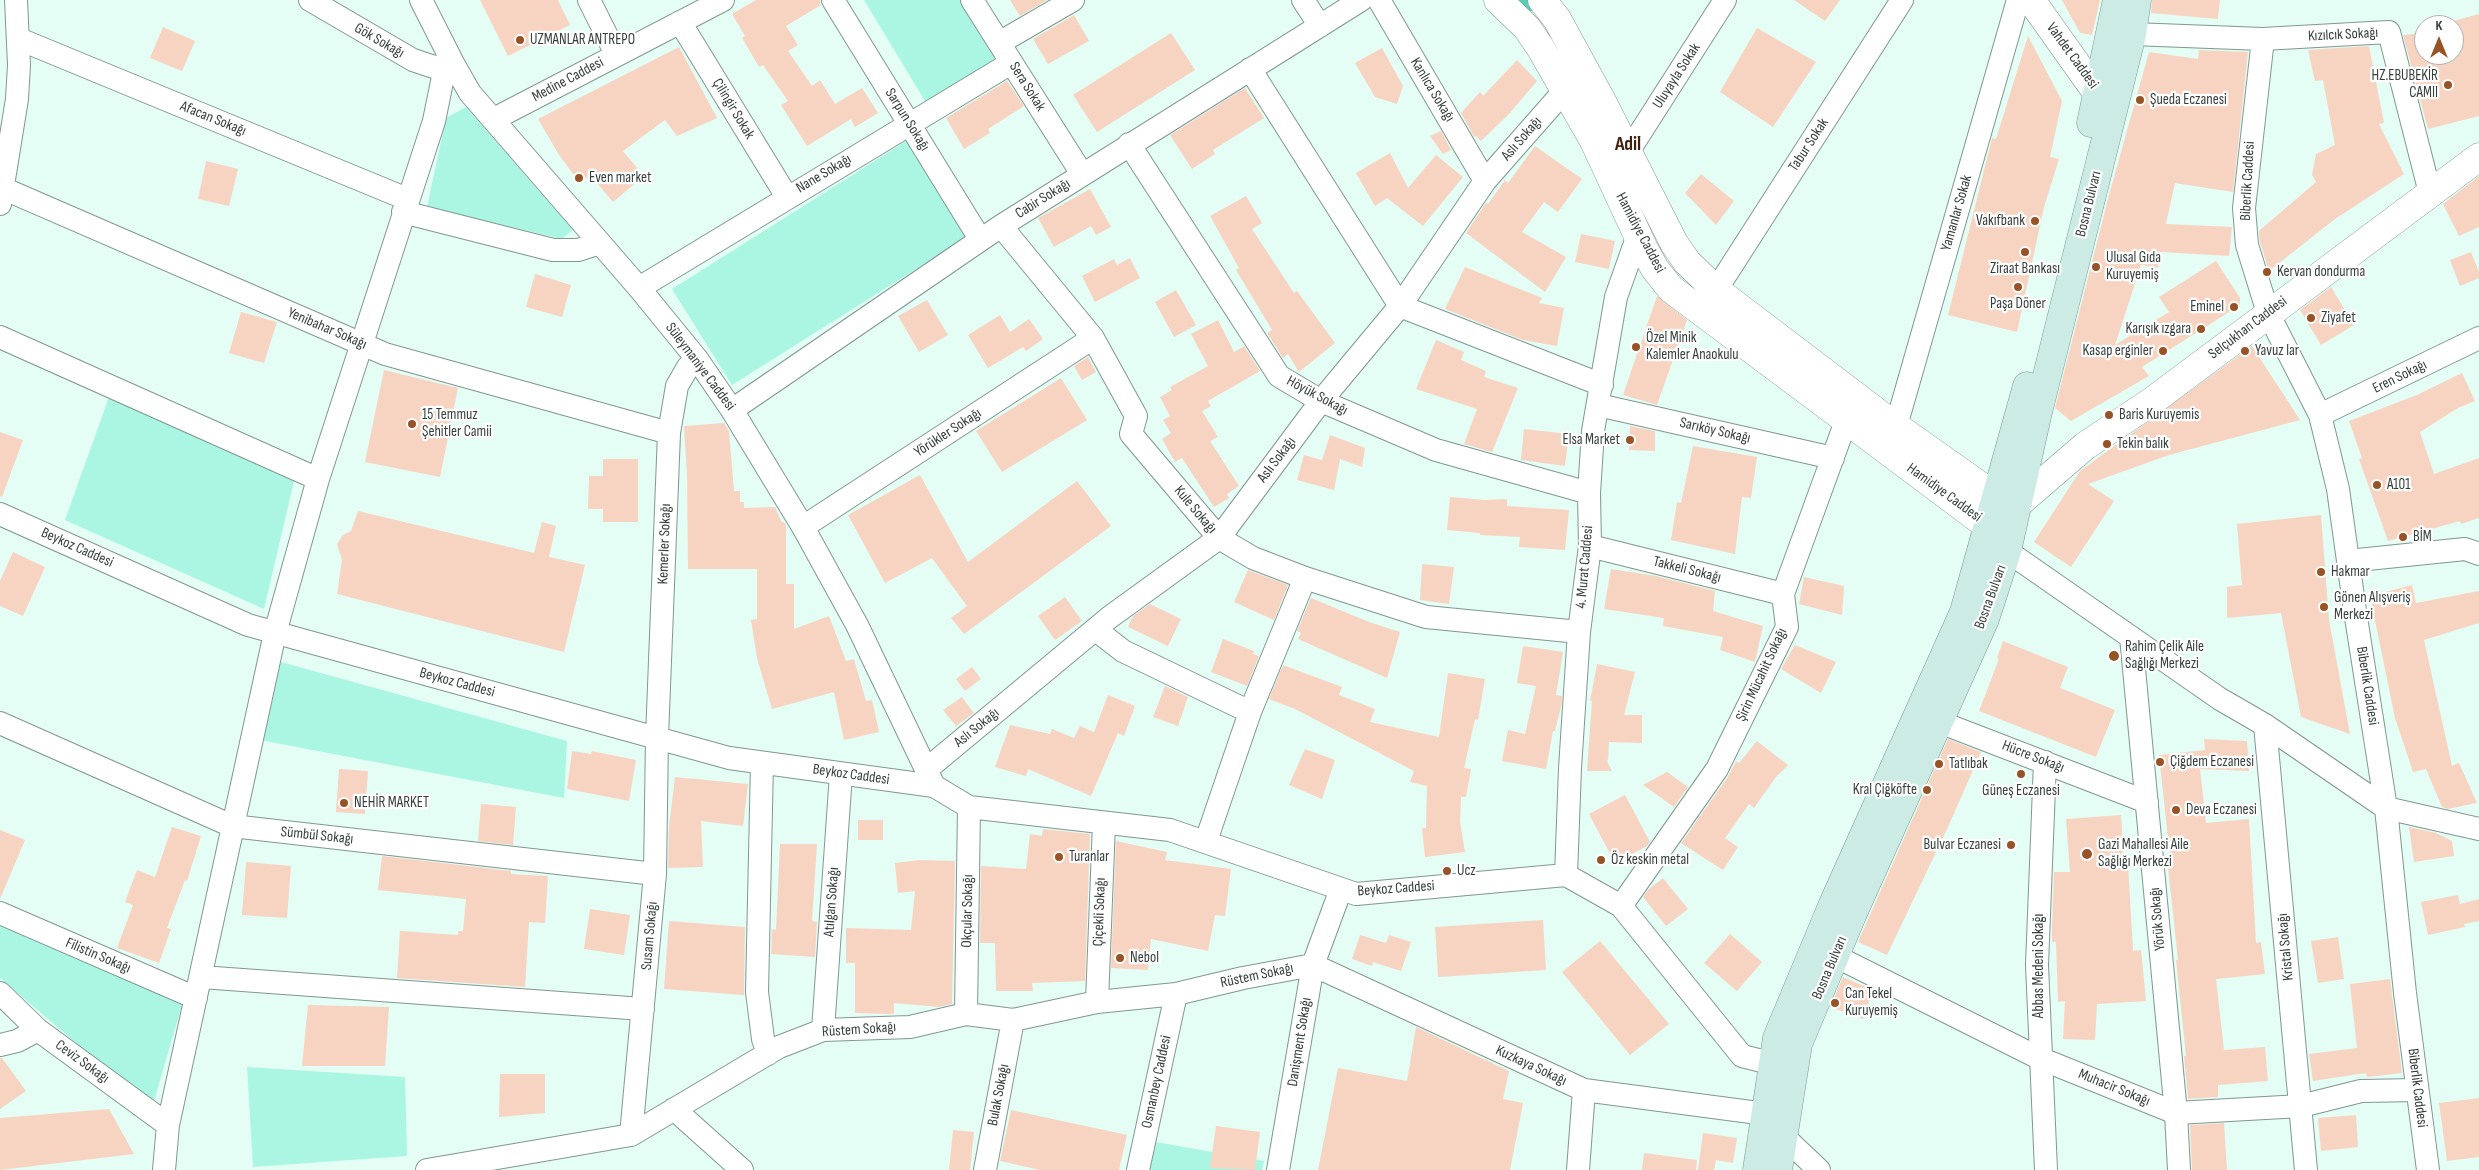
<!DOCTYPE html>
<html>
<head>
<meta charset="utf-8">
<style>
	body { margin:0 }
	#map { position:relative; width:2479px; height:1170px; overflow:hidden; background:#e4fdf5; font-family:"Sofia Sans Condensed",sans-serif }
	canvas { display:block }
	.north { position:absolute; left:2414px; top:15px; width:50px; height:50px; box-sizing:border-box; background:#fff; border:1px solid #aeb2b1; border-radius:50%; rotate:0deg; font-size:14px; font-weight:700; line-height:20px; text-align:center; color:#353f3c }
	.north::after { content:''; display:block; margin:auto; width:18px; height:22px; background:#975326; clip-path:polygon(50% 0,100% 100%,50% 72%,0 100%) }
</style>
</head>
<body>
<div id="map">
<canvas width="2479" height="1170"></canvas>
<div class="north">K</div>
</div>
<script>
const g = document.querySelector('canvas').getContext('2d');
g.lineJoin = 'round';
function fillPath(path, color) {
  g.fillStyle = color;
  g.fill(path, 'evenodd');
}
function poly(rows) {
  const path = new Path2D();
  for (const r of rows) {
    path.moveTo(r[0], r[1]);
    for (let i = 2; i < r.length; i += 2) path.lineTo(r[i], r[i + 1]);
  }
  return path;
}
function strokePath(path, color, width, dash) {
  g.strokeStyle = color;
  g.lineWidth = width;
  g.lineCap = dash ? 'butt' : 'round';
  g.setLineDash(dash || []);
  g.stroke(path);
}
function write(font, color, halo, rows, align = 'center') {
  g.font = font + ' "Sofia Sans Condensed",sans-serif';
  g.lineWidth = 4.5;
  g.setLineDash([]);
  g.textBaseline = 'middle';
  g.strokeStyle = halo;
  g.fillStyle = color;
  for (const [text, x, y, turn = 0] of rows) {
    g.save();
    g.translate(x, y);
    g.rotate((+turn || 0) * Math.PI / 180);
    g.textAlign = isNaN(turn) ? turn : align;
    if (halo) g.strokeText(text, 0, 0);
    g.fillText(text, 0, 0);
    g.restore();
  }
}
const green = poly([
	[864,0,973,0,1006,51,931,111],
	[466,107,573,230,562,239,427,207,446,118],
	[911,138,972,234,732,385,672,289],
	[109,397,294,481,264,609,65,520],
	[281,662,567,741,564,798,260,740],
	[0,922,183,1001,152,1108,0,978],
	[247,1067,405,1077,407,1156,253,1167],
	[1144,1140,1264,1161,1262,1170,1138,1170]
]);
const canal = poly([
	[1528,0,1528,1]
]);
const building = poly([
	[480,0,558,0,570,25,508,56],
	[756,0,820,0,821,5,786,26,798,45,788,51,812,86,820,80,835,104,862,88,878,113,855,127,851,119,807,146,781,105,788,101,763,65,759,67,742,38,745,36,732,14],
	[1010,0,1047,0,1020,16],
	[1794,0,1840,0,1825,21],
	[2062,0,2100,0,2092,35,2080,33],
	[2152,0,2220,0,2218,19,2151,13],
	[2479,14,2479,116,2428,129,2403,35,2424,33,2424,55,2454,55,2454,25,2446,25,2446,23],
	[1074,15,1089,41,1048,64,1033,39],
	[163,27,195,41,182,71,150,58],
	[1757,28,1816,62,1773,127,1720,92],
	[1171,33,1195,70,1097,132,1073,95],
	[2028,36,2062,101,2050,157,2059,159,2044,207,2017,332,1948,315,1992,138,1996,139],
	[2369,46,2384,123,2379,124,2404,174,2335,219,2269,271,2260,242,2259,231,2316,182,2312,175,2316,154,2335,145,2323,80,2315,81,2308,50],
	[679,47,717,118,677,136,665,120,623,151,644,176,613,202,590,175,580,183,559,155,538,119],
	[1382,48,1403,86,1397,104,1375,97,1355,63],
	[2199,50,2248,52,2233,192,2175,183,2166,224,2232,227,2229,256,2161,252,2158,268,2141,265,2115,345,2169,312,2159,297,2216,261,2240,298,2240,305,2142,367,2149,376,2071,421,2055,408,2109,195,2149,52,2198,59],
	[1517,60,1537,81,1509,114,1481,141,1476,136,1474,137,1461,113,1480,92,1483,96],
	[1007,81,1024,106,988,129,990,133,964,149,946,118],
	[1245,88,1264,118,1213,150,1215,154,1192,169,1170,135],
	[1441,131,1451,150,1443,154,1430,136],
	[1535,146,1582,179,1558,212,1544,202,1522,232,1566,257,1545,292,1466,233,1486,203,1488,204,1505,180,1508,183],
	[1390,153,1408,188,1436,155,1463,177,1423,226,1387,198,1375,206,1356,173],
	[206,161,238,169,229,206,198,199],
	[1701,174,1734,201,1716,225,1685,193],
	[2479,176,2479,227,2459,236,2443,204],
	[1090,189,1111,227,1096,235,1091,226,1054,247,1038,218],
	[1246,196,1262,223,1252,229,1294,293,1297,291,1335,343,1299,372,1288,354,1283,358,1267,333,1272,330,1236,270,1239,268,1210,216],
	[1581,234,1615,241,1609,269,1575,262],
	[2471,252,2479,272,2479,278,2460,286,2450,260],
	[1130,258,1140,278,1095,302,1082,276,1114,259,1117,265],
	[1465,267,1542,298,1539,303,1564,308,1557,346,1523,340,1445,309],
	[535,274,571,285,562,317,526,307],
	[2331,287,2354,325,2321,345,2300,310],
	[1176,290,1196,325,1174,337,1155,302],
	[1657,296,1687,320,1657,405,1623,395],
	[927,300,948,335,919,352,898,316],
	[241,312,277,322,264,363,229,353],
	[1000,315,1010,332,1029,319,1043,339,1026,351,1023,347,988,368,968,335],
	[1218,320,1234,352,1244,346,1260,371,1208,401,1211,406,1202,411,1218,437,1210,441,1239,486,1227,494,1229,498,1214,507,1182,458,1175,462,1162,439,1171,433,1163,420,1170,416,1160,397,1172,390,1170,387,1208,366,1191,334],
	[1436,340,1464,352,1461,360,1486,371,1484,377,1518,388,1492,452,1464,444,1477,409,1416,389],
	[2252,346,2300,420,2169,455,2088,484,2114,501,2071,567,2034,542,2080,471],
	[1088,357,1096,372,1082,380,1074,366],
	[384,370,458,388,440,477,365,462],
	[2462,373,2475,401,2458,408,2420,432,2434,474,2479,458,2479,518,2461,524,2460,521,2388,541,2359,459,2362,458,2349,421,2417,395],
	[1061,378,1087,420,1002,472,976,431],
	[724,423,729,431,734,491,740,491,740,502,744,502,744,508,775,507,781,521,786,524,786,584,794,584,794,629,829,616,846,661,854,659,866,701,872,700,879,732,844,740,834,692,772,709,757,658,751,620,757,619,757,569,688,569,687,474,684,426],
	[1630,426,1655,431,1655,451,1629,450],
	[1524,429,1569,434,1565,466,1521,460],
	[0,432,23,440,2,497,0,496],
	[1330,435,1365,448,1362,467,1340,459,1334,490,1297,480,1304,455,1322,460],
	[1693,446,1757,457,1751,498,1742,497,1735,554,1671,540,1677,502,1681,503],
	[603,459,638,459,638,522,603,522,603,509,588,509,589,476,603,476],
	[920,475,968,562,1077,481,1111,526,964,634,951,618,967,606,932,558,885,583,848,515],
	[1450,497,1485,500,1507,499,1507,506,1569,510,1565,550,1519,547,1520,537,1480,535,1480,533,1447,530],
	[358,511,534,553,542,522,556,526,549,557,585,565,564,652,337,594,342,560,337,544,343,535,351,531],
	[2321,515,2329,620,2350,734,2301,717,2281,613,2227,618,2227,587,2242,585,2237,524],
	[13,552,45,567,23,616,0,606,0,581],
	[1422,564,1454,567,1449,604,1420,600],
	[1611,569,1656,576,1715,591,1713,611,1763,626,1755,662,1720,650,1723,637,1663,626,1664,618,1604,609],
	[1248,570,1288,585,1274,620,1234,602],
	[1804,577,1844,586,1842,615,1799,604],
	[2412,585,2416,603,2479,591,2479,623,2424,640,2452,766,2459,763,2477,803,2448,809,2442,807,2426,769,2413,772,2395,718,2370,596],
	[1065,597,1082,621,1055,640,1038,616],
	[1311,598,1369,622,1400,632,1387,678,1298,639,1301,633,1297,631],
	[1150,604,1181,619,1168,646,1128,627,1133,616],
	[1223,639,1254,651,1253,654,1259,656,1247,686,1211,672],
	[2003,641,2068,667,2060,688,2115,710,2096,757,1979,711,1999,659,1997,658],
	[1795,645,1836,662,1821,693,1781,669],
	[1523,646,1563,652,1556,695,1562,696,1561,707,1555,731,1553,731,1546,769,1502,761,1508,730,1525,734,1536,686,1517,683],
	[1597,664,1635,672,1624,715,1642,715,1642,743,1609,742,1608,761,1606,759,1612,771,1587,771,1592,701,1590,701],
	[1283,665,1342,687,1339,695,1375,709,1370,722,1439,737,1448,673,1485,679,1478,720,1475,719,1464,768,1471,769,1466,797,1461,797,1460,822,1465,852,1425,857,1422,828,1426,828,1427,786,1410,782,1414,771,1295,709,1269,699],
	[972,667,981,679,965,691,956,679],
	[1165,686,1188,697,1178,726,1153,717],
	[1108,695,1135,706,1124,736,1118,733,1091,796,1028,769,1026,776,995,767,1010,725,1050,734,1052,729,1074,738,1080,726,1094,732],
	[962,697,974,713,956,726,943,710],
	[1948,739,1981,752,1948,827,1887,955,1858,942],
	[2204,739,2247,741,2249,771,2200,769,2206,823,2249,819,2256,943,2261,942,2265,974,2216,979,2224,1050,2265,1047,2268,1081,2218,1085,2218,1097,2188,1099,2184,1056,2186,1056,2176,960,2178,960,2167,858,2170,857,2159,755,2205,750],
	[1757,741,1788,765,1776,777,1754,808,1749,804,1725,838,1738,847,1723,870,1681,843,1728,777,1736,761,1739,763],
	[1305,749,1335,760,1322,799,1289,785],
	[572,751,591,754,592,751,636,760,629,801,567,789],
	[339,769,368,771,365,814,336,812],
	[1667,772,1688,787,1674,807,1643,785],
	[675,777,748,784,743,826,701,821,703,867,668,868,669,827],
	[1625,795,1650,842,1647,846,1615,863,1589,814],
	[481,804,516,807,513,845,478,841],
	[2121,815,2124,864,2128,863,2133,951,2141,950,2146,1001,2097,1004,2095,1040,2063,1039,2065,1001,2058,1002,2056,942,2052,942,2052,926,2054,872,2070,872,2066,819],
	[858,820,883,820,883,840,858,840],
	[172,827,201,836,187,881,185,880,167,928,171,929,159,963,117,948,133,905,125,902,137,870,155,877],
	[2409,827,2436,833,2452,841,2454,856,2414,862],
	[1043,829,1090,834,1085,981,1032,983,1033,991,996,991,995,943,980,943,981,866,1026,869,1030,834,1042,836],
	[0,830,25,840,0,899],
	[1116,841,1167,852,1165,860,1231,869,1225,916,1215,915,1208,951,1151,939,1148,970,1111,968],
	[780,844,817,844,812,921,817,922,815,957,771,954,772,929,776,930],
	[382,856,511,871,511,874,548,876,545,923,529,922,525,987,397,978,400,931,458,935,458,931,463,931,466,899,378,890],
	[920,860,955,861,952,1004,939,1007,894,1003,894,1014,855,1013,855,963,846,963,846,928,911,930,915,891,898,893,895,863],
	[246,862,291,866,287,918,242,915],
	[1663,878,1688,909,1666,926,1643,897,1649,889],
	[2458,895,2460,904,2479,899,2479,921,2464,924,2465,927,2428,935,2421,902],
	[590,909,630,915,624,955,584,949],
	[1543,920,1546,970,1438,977,1435,927],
	[669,921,745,927,744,995,664,989],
	[1730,934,1762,962,1737,991,1704,963],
	[1360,935,1386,943,1389,935,1411,942,1401,971,1373,962,1372,966,1352,959],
	[2338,937,2344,979,2318,983,2311,941],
	[1600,941,1669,1024,1630,1055,1562,972],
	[1843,977,1873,990,1863,1019,1830,1007],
	[2390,979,2402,1073,2367,1077,2366,1073,2313,1081,2309,1054,2357,1048,2350,984],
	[308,1005,389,1007,385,1066,302,1066],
	[1416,1027,1509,1071,1503,1099,1523,1103,1510,1170,1318,1170,1338,1068,1407,1081],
	[0,1058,2,1058,26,1091,0,1109],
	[500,1074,545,1074,545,1113,499,1117],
	[2479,1098,2479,1157,2447,1161,2439,1103],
	[109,1109,134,1154,0,1170,0,1118],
	[1011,1110,1127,1135,1119,1170,1040,1170,1000,1161],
	[2356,1115,2358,1147,2321,1151,2318,1118],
	[2224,1123,2227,1170,2192,1170,2190,1125],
	[1216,1126,1260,1132,1255,1170,1210,1168],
	[953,1130,974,1132,970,1170,949,1170],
	[1703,1133,1737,1138,1733,1163,1716,1160,1714,1170,1698,1170],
	[1644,1153,1697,1160,1696,1170,1642,1170]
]);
const minor = poly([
	[310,0,413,60,434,67,454,65],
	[421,0,454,65,470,93,639,288,697,359,732,410,803,527,857,625,934,786],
	[589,0,616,54],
	[833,0,980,239],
	[972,0,1082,174],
	[1303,0,1320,26],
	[1379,0,1485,181],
	[680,22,787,197],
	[2132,34,2263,39,2389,32,2430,193],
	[19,39,407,199],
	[2263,39,2244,208,2247,245,2268,313,2320,415,2338,489,2355,611,2386,808,2405,993,2428,1170],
	[999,43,1073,0],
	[1250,69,1400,306,1602,385],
	[494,119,723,0],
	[1129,144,1279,376,1321,401,1436,450,1589,493],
	[1628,152,1725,0],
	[0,187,385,354,669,433],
	[0,204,17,99,19,65,16,0],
	[403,212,553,250,578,250,600,243],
	[1001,226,1093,338,1136,416,1131,434,1219,538,1253,558,1305,578,1426,617,1579,632],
	[639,288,1011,63],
	[1716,290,1902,0],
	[0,337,318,479],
	[1598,405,1833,458],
	[732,410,1001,226,1361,0],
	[2320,415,2479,338],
	[1896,426,2018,0],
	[0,514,248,625,729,758,934,786,969,807,1170,830,1356,894,1566,875,1621,906,1742,1056,1790,1068],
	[803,527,1093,338],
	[1590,546,1783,594],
	[2007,551,2220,699,2265,725,2386,808,2479,829],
	[2348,561,2465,549,2479,554],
	[1096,630,1123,651,1250,712],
	[2131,637,2176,1113,2179,1170],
	[1924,716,2147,802],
	[0,723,232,826,655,874],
	[2265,725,2306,1170],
	[2045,762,2037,965,2046,1170],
	[762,763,757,992,763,1039,768,1054],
	[927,769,1110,617,1219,538,1321,401,1400,306,1485,181,1565,90],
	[1206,841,1250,712,1305,578],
	[1566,875,1570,768,1579,632,1590,546,1589,493,1593,431,1616,297,1638,235],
	[1621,906,1717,769,1787,627,1783,594,1846,421],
	[0,913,196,998],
	[1835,956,2039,1058,2176,1113,2301,1106,2361,1091,2417,1090],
	[201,977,643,1009],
	[0,993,38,1030,168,1125],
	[1097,1002,1104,823],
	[966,1014,969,807],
	[823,1030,841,774],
	[0,1045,17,1041,38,1030],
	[674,1109,742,1170],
	[631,1135,655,874,657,737,669,433,677,386,688,367,697,359],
	[1783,1136,1819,1170],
	[164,1170,168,1125,275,633,318,479,434,121,445,67],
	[427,1170,631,1135,779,1047,823,1030,910,1027,966,1014,1013,1020,1097,1002,1176,994,1243,978,1313,965,1584,1090,1766,1114],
	[985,1170,1013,1020],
	[1138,1170,1176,994],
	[1278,1170,1313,965,1341,889],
	[1578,1170,1584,1090]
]);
const tertiary = poly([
	[1498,0,1527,28,1540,47,1594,141,1644,249,1655,269,1671,289,1988,526,2009,531],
	[1542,0,1557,19,1604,105,1674,243,1687,262,1716,290,1887,420,1996,497,2020,502,2085,446,2151,402,2479,157],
	[2031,0,2107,107]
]);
const secondary = poly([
	[2091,123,2117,0],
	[1757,1170,1777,1038,1833,904,1964,612,2027,386],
	[1778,1170,1798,1044,1853,913,1985,619,2007,551,2037,416,2132,34,2137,0]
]);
const markers = [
	[520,40,5,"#975326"],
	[2448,85,5,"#975326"],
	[2140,100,5,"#975326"],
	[579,178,5,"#975326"],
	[2035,221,5,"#975326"],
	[2025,252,5,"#975326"],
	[2096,267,5,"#975326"],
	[2267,272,5,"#975326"],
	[2018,287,5,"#975326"],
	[2234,307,5,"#975326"],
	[2311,318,5,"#975326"],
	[2201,329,5,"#975326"],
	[1636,347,5,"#975326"],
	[2163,351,5,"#975326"],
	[2245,351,5,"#975326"],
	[2109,415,5,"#975326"],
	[412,424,5,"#975326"],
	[1630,440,5,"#975326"],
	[2107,444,5,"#975326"],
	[2377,485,5,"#975326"],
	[2403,537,5,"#975326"],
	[2321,572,5,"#975326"],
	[2324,607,5,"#975326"],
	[2114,656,6,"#975326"],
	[2160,762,5,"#975326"],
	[1939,764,5,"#975326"],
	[2021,774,5,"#975326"],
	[1927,790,5,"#975326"],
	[344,803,5,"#975326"],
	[2176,810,5,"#975326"],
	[2011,845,5,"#975326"],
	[2087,854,6,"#975326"],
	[1059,857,5,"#975326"],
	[1601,860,5,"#975326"],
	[1447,871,5,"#975326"],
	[1120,958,5,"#975326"],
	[1835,1003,5,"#975326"]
];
const streetNames = [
	["Kızılcık Sokağı",2343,35,-3],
	["Gök Sokağı",379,41,30],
	["Vahdet Caddesi",2072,56,54],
	["Uluyayla Sokak",1677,76,-57],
	["Medine Caddesi",568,80,-28],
	["Sera Sokak",1027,87,58],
	["Kanlıca Sokağı",1432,90,59],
	["Çilingir Sokak",733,109,59],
	["Afacan Sokağı",213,119,22],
	["Sarpun Sokağı",907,120,58],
	["Aslı Sokağı",1522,139,-49],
	["Tabur Sokak",1809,145,-57],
	["Nane Sokağı",824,174,-31],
	["Biberlik Caddesi",2248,181,-87],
	["Cabir Sokağı",1043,199,-32],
	["Bosna Bulvarı",2089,204,-76],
	["Yamanlar Sokak",1957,213,-74],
	["Hamidiye Caddesi",1640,233,62],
	["Selçukhan Caddesi",2248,328,-37],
	["Yenibahar Sokağı",327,329,23],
	["Süleymaniye Caddesi",700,367,53],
	["Eren Sokağı",2400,377,-26],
	["Höyük Sokağı",1317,396,28],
	["Sarıköy Sokağı",1715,431,13],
	["Yörükler Sokağı",948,433,-33],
	["Aslı Sokağı",1277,460,-53],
	["Hamidiye Caddesi",1944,493,36],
	["Kule Sokağı",1195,510,50],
	["Kemerler Sokağı",665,544,-88],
	["Beykoz Caddesi",77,548,24],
	["4. Murat Caddesi",1585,567,-85],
	["Takkeli Sokağı",1687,570,14],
	["Bosna Bulvarı",1991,597,-70],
	["Şirin Mücahit Sokağı",1762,675,-65],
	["Beykoz Caddesi",457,683,15],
	["Biberlik Caddesi",2367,686,81],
	["Aslı Sokağı",977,728,-39],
	["Hücre Sokağı",2033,757,21],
	["Beykoz Caddesi",851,775,8],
	["Sümbül Sokağı",317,836,6],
	["Beykoz Caddesi",1396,889,-4],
	["Atılgan Sokağı",832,902,-86],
	["Okçular Sokağı",968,911,-89],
	["Çiçekli Sokağı",1100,912,-88],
	["Yörük Sokağı",2158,919,-95],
	["Susam Sokağı",650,936,-85],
	["Kristal Sokağı",2286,947,-95],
	["Filistin Sokağı",98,956,23],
	["Abbas Medeni Sokağı",2039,966,-90],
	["Bosna Bulvarı",1830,968,-67],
	["Rüstem Sokağı",1257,976,-12],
	["Rüstem Sokağı",859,1030,-4],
	["Danişment Sokağı",1300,1042,-81],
	["Ceviz Sokağı",82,1062,36],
	["Kuzkaya Sokağı",1531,1066,25],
	["Osmanbey Caddesi",1157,1082,-78],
	["Muhacir Sokağı",2114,1088,22],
	["Biberlik Caddesi",2417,1088,83],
	["Bulak Sokağı",999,1095,-79]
];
const poiNames = [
	["UZMANLAR ANTREPO",530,40],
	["HZ.EBUBEKİR",2438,76,"right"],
	["CAMII",2438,93,"right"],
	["Şueda Eczanesi",2150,100],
	["Even market",589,178],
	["Vakıfbank",2025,221,"right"],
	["Ulusal Gıda",2106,258],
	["Kuruyemiş",2106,275],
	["Ziraat Bankası",2025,269,"center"],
	["Kervan dondurma",2277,272],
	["Paşa Döner",2018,304,"center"],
	["Eminel",2224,307,"right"],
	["Ziyafet",2321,318],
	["Karışık ızgara",2191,329,"right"],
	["Özel Minik",1646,338],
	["Kalemler Anaokulu",1646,355],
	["Kasap erginler",2153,351,"right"],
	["Yavuz lar",2255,351],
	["15 Temmuz",422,415],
	["Şehitler Camii",422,432],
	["Baris Kuruyemis",2119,415],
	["Elsa Market",1620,440,"right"],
	["Tekin balık",2117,444],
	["A101",2387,485],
	["BİM",2413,537],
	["Hakmar",2331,572],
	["Gönen Alışveriş",2334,598],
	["Merkezi",2334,615],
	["Rahim Çelik Aile",2125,647],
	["Sağlığı Merkezi",2125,664],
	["Çiğdem Eczanesi",2170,762],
	["Tatlıbak",1949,764],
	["Kral Çiğköfte",1917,790,"right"],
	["Güneş Eczanesi",2021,791,"center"],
	["NEHİR MARKET",354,803],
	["Deva Eczanesi",2186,810],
	["Bulvar Eczanesi",2001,845,"right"],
	["Gazi Mahallesi Aile",2098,845],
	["Sağlığı Merkezi",2098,862],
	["Turanlar",1069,857],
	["Öz keskin metal",1611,860],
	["Ucz",1457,871],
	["Nebol",1130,958],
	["Can Tekel",1845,994],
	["Kuruyemiş",1845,1011]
];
const districtNames = [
	["Adil",1628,145]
];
fillPath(green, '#aaf6e2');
strokePath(canal, '#51d0b5', 21);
fillPath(building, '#f7d4c1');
strokePath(minor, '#819791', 24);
strokePath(tertiary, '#819791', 29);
strokePath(secondary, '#819791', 29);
strokePath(minor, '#fff', 22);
strokePath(tertiary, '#fff', 28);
strokePath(secondary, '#cbebe4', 28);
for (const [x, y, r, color] of markers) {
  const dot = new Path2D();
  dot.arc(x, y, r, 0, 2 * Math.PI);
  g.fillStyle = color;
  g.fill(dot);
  strokePath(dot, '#fff', 2);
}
write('15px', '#353f3c', '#fff', streetNames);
write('15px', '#353f3c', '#fff', poiNames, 'left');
write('bold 20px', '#42210c', '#fff', districtNames);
</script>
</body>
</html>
